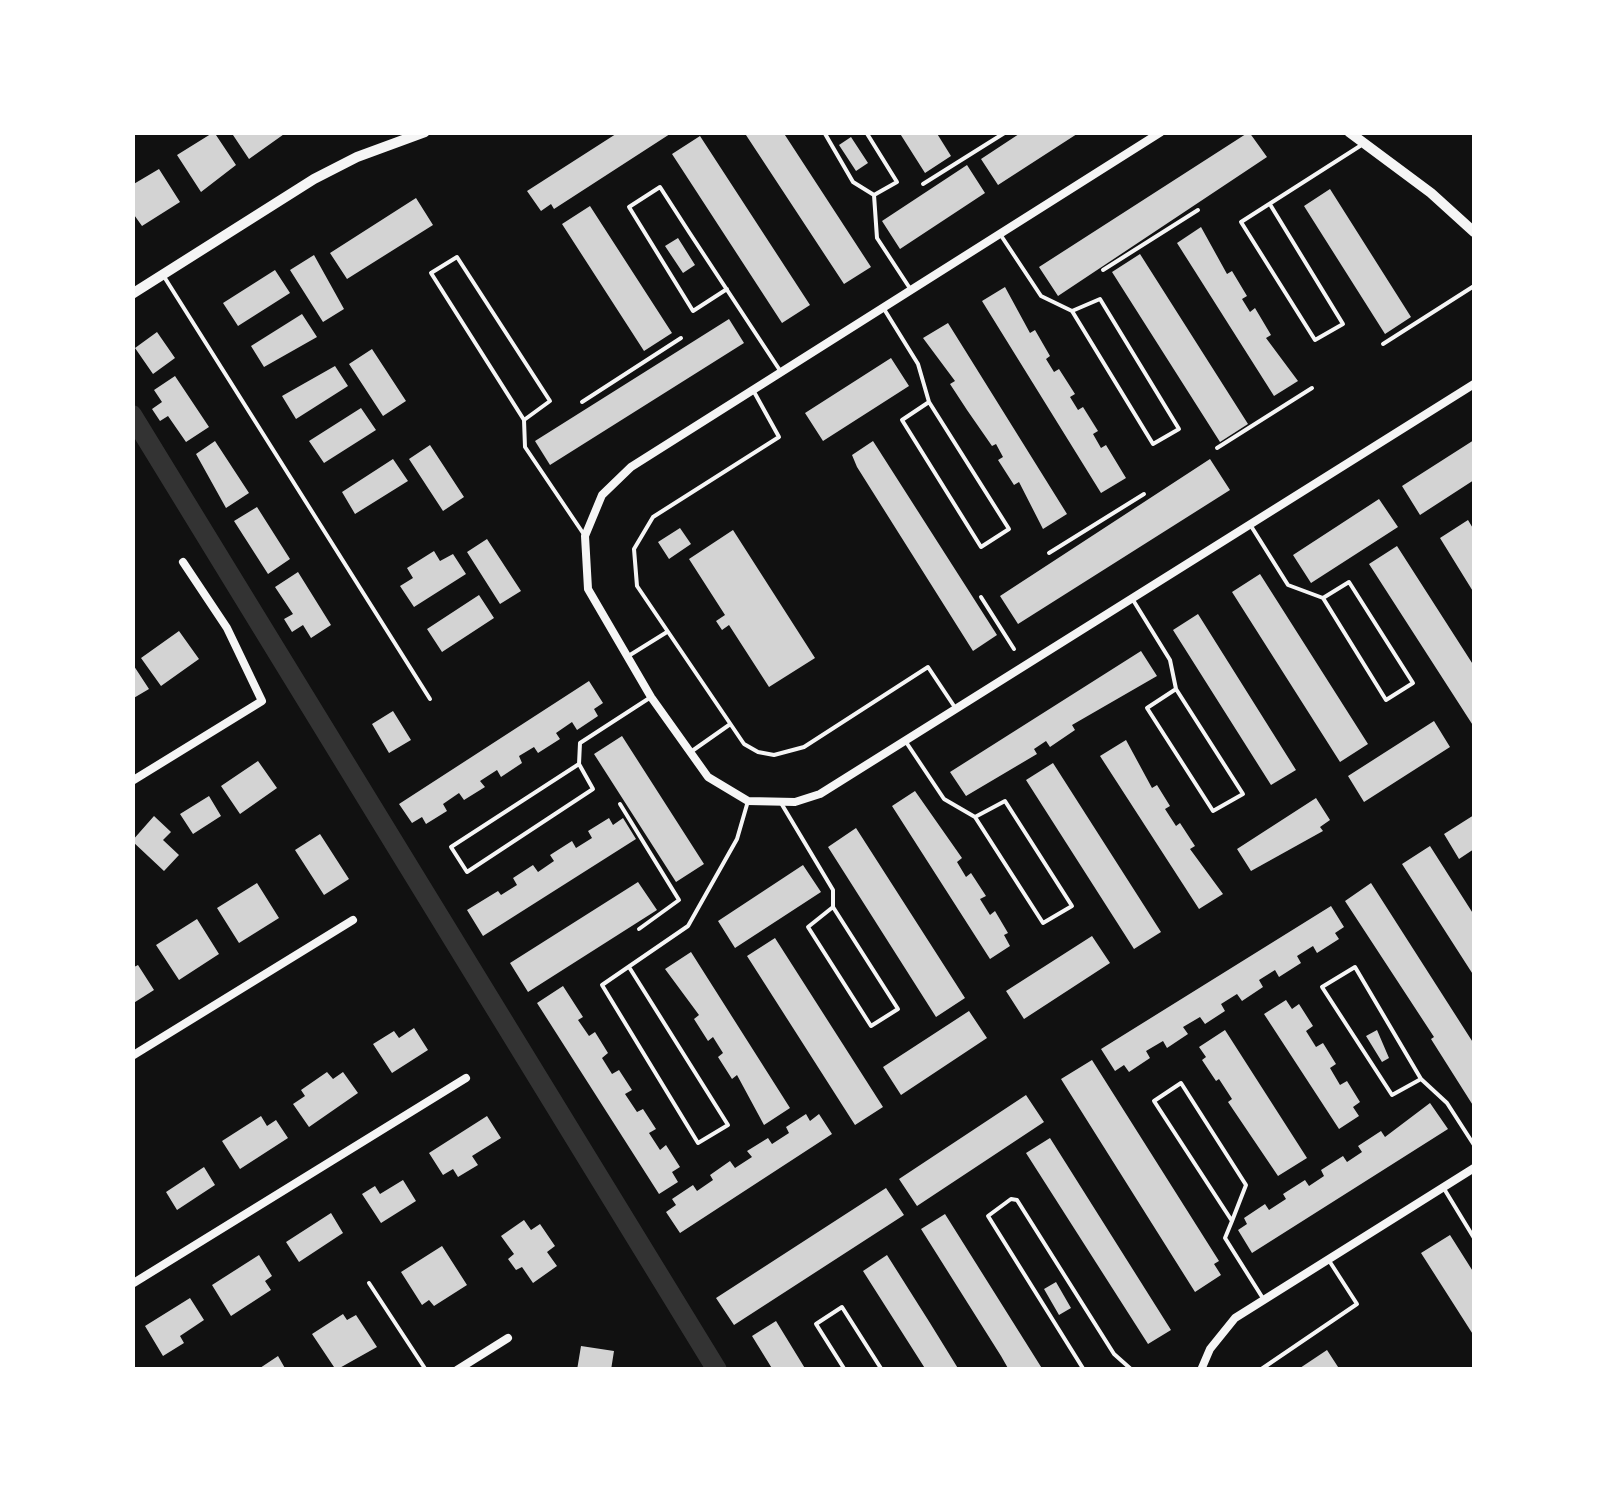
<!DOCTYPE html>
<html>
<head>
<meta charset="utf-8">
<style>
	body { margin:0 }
	#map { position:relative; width:1607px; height:1502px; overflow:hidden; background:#111; font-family:Roboto,sans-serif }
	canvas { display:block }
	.frame { position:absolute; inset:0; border:135px solid #fff; pointer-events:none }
</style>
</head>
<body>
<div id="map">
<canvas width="1607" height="1502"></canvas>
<div class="frame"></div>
</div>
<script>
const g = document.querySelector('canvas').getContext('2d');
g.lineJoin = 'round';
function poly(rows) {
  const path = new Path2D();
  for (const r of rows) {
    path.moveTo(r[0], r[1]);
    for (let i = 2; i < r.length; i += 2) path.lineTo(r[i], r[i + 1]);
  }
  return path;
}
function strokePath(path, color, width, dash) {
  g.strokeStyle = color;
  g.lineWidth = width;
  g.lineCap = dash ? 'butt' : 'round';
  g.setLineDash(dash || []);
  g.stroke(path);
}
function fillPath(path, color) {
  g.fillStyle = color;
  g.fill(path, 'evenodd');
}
const canal = poly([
	[132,415,717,1370]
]);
const building = poly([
	[214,132,236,165,201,192,177,155],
	[231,132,287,132,249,159],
	[619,132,673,132,554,209,551,204,541,211,527,191],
	[744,132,783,132,871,267,844,284],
	[899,132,936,132,951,156,925,173],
	[1022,132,1080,132,998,185,981,159],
	[1249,132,1267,157,1058,296,1039,267],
	[700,136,810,305,782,323,672,154],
	[851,137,868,163,856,171,839,145],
	[967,165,985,193,900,249,882,221],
	[159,169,180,202,142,226,132,212,132,185],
	[1330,189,1411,317,1385,334,1304,206],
	[416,198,433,225,347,279,330,253],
	[590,206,672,333,644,351,562,224],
	[1201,227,1227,274,1232,271,1247,296,1242,299,1250,312,1255,308,1271,335,1266,338,1298,381,1274,396,1177,243],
	[678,238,695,265,683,273,665,246],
	[1140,254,1248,424,1220,442,1112,272],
	[314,255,344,309,323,322,290,270],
	[275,270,290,293,238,326,223,303],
	[1005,287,1030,333,1035,330,1050,356,1046,359,1054,372,1059,369,1075,394,1070,397,1078,410,1083,407,1098,431,1093,434,1101,448,1106,445,1126,478,1101,493,982,301],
	[302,314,317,337,264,367,251,346],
	[729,319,744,343,550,465,535,441],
	[948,323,1067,514,1043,529,1019,482,1014,485,998,460,1003,457,996,444,992,446,967,410,950,384,955,381,923,338],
	[157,332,175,358,153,374,135,348],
	[372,349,406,401,383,416,349,364],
	[891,358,909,386,823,441,805,413],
	[335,366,348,386,296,419,282,396],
	[175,376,209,427,186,442,168,416,160,421,152,409,162,402,154,390],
	[361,408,376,430,324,463,309,441],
	[1474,440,1474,480,1420,515,1402,486],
	[215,441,249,493,226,508,196,454],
	[873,441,997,635,973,651,857,467,852,455],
	[430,445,464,497,443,511,409,459],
	[393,459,408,481,355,514,342,492],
	[1210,459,1230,490,1018,624,1000,596],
	[1379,499,1398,527,1311,583,1293,555],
	[257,507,290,559,268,574,234,521],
	[1468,520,1474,530,1474,593,1440,538],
	[680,528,691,544,669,559,658,542],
	[733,530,815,658,769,687,729,625,722,630,716,621,725,615,689,559],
	[487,539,521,591,500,604,467,552],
	[1397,546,1474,666,1474,727,1369,564],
	[434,551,440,561,453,554,466,574,414,607,400,586,413,578,407,568],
	[298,572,331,625,311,638,303,625,292,632,284,619,293,614,275,587],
	[1260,574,1368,744,1340,762,1232,592],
	[479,595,494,618,442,652,427,629],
	[1198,614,1296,770,1271,785,1173,630],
	[179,631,199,659,161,686,141,658],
	[1141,651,1157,676,1072,725,1075,730,1050,747,1046,741,1034,749,1037,754,966,796,950,772],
	[132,663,149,689,132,699],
	[589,681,603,703,594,709,598,716,577,730,572,722,556,733,560,739,538,753,534,747,519,756,522,763,501,777,497,770,480,781,485,787,464,800,459,793,443,804,447,811,426,824,422,817,412,823,399,804],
	[393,711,411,740,389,753,372,724],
	[1434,721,1450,747,1364,802,1348,776],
	[622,736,704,864,676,882,594,754],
	[1126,740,1152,788,1157,785,1170,806,1165,809,1176,826,1180,823,1195,846,1190,849,1223,894,1199,909,1100,756],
	[258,761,277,788,240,814,221,786],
	[1053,763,1161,932,1134,949,1026,780],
	[915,791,962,858,957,862,966,877,971,873,986,896,980,899,990,915,995,911,1008,933,1004,935,1010,946,990,959,892,806],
	[209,796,221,816,193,834,180,814],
	[1316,798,1330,820,1320,827,1323,831,1251,871,1237,849],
	[1474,815,1474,849,1459,859,1444,834],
	[154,816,171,832,163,840,179,855,164,871,132,841],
	[609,818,613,825,623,818,636,839,483,936,467,910,498,891,501,895,517,885,513,878,533,865,538,872,554,861,550,855,572,841,576,848,592,838,588,831],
	[856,828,965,998,936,1017,828,847],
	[320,834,349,879,324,895,295,850],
	[1430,846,1474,915,1474,976,1402,864],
	[803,865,821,892,735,948,718,921],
	[638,882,657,910,528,992,510,963],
	[257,883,279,918,239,943,217,908],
	[1371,883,1474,1044,1474,1107,1431,1039,1434,1037,1345,901],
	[1331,906,1344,927,1335,933,1339,939,1317,953,1313,946,1297,956,1301,963,1279,977,1275,970,1259,980,1263,987,1242,1001,1237,994,1221,1004,1225,1011,1205,1024,1200,1017,1183,1027,1188,1034,1167,1048,1163,1041,1146,1051,1150,1058,1129,1072,1124,1065,1115,1071,1101,1049],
	[197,919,219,954,179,980,156,945],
	[1092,936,1110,963,1024,1019,1006,991],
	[775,938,883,1107,855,1125,747,956],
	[691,952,790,1108,764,1125,737,1075,732,1079,718,1057,723,1053,713,1037,708,1041,694,1019,699,1015,665,969],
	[138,965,154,990,132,1004,132,968],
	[563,986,583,1017,578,1020,589,1036,595,1032,608,1053,602,1058,612,1074,619,1070,632,1090,625,1094,637,1112,643,1109,656,1129,649,1133,660,1150,666,1145,680,1167,672,1172,678,1182,659,1194,537,1003],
	[1286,1000,1292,1009,1299,1004,1313,1026,1306,1031,1316,1047,1323,1043,1336,1064,1330,1068,1340,1085,1347,1081,1360,1102,1353,1107,1359,1116,1339,1129,1264,1014],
	[969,1011,987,1038,901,1095,883,1067],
	[414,1028,428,1050,392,1073,373,1044,394,1031,399,1038],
	[1225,1030,1307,1158,1278,1176,1228,1102,1232,1099,1219,1079,1216,1081,1202,1060,1206,1057,1199,1047],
	[1377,1030,1389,1058,1382,1062,1366,1036],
	[1092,1060,1219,1261,1214,1264,1221,1275,1195,1292,1061,1079],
	[327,1072,333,1079,343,1072,358,1093,309,1127,293,1104,305,1096,301,1090],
	[1026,1095,1044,1122,917,1206,899,1179],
	[1430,1103,1448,1129,1252,1253,1238,1230,1247,1224,1244,1218,1265,1204,1269,1210,1286,1199,1283,1194,1305,1180,1309,1186,1324,1176,1321,1170,1343,1156,1347,1162,1362,1152,1358,1146,1381,1131,1385,1137],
	[806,1114,810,1121,819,1114,832,1134,680,1233,666,1212,676,1205,672,1199,693,1185,697,1191,713,1180,710,1175,730,1161,735,1168,752,1157,747,1151,768,1138,772,1144,789,1133,786,1127],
	[261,1116,267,1126,276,1120,288,1138,240,1169,222,1141],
	[487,1116,501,1138,472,1156,478,1165,458,1177,453,1169,443,1175,429,1153],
	[1050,1138,1171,1330,1148,1344,1026,1153],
	[204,1167,215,1185,177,1210,166,1192],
	[403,1180,416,1201,381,1223,362,1194,375,1186,380,1194],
	[886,1188,904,1215,734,1325,716,1298],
	[331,1213,343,1233,299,1262,286,1242],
	[945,1214,1043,1370,1009,1370,1001,1356,921,1229],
	[524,1220,531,1230,540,1224,555,1246,547,1252,557,1266,533,1283,522,1267,516,1270,508,1259,514,1254,501,1236],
	[1450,1235,1474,1273,1474,1336,1421,1253],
	[442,1246,467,1285,434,1306,429,1300,422,1305,401,1272],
	[259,1255,272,1276,265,1281,271,1290,231,1316,212,1285],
	[887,1255,930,1323,959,1370,926,1370,863,1271],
	[1056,1282,1071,1308,1059,1315,1044,1289],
	[190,1298,204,1320,180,1336,184,1343,163,1356,145,1326],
	[343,1314,347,1320,356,1315,377,1347,336,1370,312,1334],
	[776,1321,806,1370,773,1370,752,1336],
	[581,1346,614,1351,611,1370,577,1370],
	[1327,1350,1340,1370,1297,1370],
	[278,1356,286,1370,257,1370]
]);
const path = poly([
	[923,184,1006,132],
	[1103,270,1198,210],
	[1383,344,1474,286],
	[582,402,681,338],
	[1217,448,1312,388],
	[1049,553,1144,494],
	[981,597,1014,649],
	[620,804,679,900,639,929]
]);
const service = poly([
	[824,132,853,182,874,195],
	[866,132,897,182,874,195],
	[874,195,877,238,911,290],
	[1271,206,1343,324,1315,340,1241,222,1360,146],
	[1000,234,1041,296,1072,311,1153,444,1179,429,1100,299,1072,311],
	[163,275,430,699],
	[727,289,693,311,629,207,660,187,689,232,781,372],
	[884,309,918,364,929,402,1009,529,981,547,902,420,929,402],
	[753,390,779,437,653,517,634,549,637,586,744,744,758,752,774,755,804,747,928,667,956,709],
	[524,420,431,273,457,257,550,401,524,420,525,447,585,536],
	[1251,526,1288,585,1323,598,1386,700,1413,683,1349,582,1323,598],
	[1133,600,1170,660,1176,689,1243,794,1213,811,1147,708,1176,689],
	[630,655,667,632],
	[906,742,944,799,975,817,1043,923,1072,906,1005,801,975,817],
	[692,751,729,725],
	[579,764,451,847,467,872,593,789,579,764,580,743,651,697],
	[781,803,833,890,833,907,898,1009,871,1026,808,927,833,907],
	[629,967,728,1125,698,1143,602,985,688,926,737,839,748,801],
	[1421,1079,1392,1095,1322,987,1355,967,1421,1079,1447,1103,1474,1145],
	[1443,1187,1474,1238],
	[1232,1221,1154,1101,1181,1083,1246,1185,1232,1221,1225,1238,1264,1300],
	[369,1283,426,1370],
	[845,1370,816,1324,842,1307,882,1370],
	[1084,1370,988,1216,1011,1199,1017,1200,1114,1354,1132,1370],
	[1260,1370,1357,1304,1328,1259]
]);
const minor = poly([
	[1161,132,631,467,602,495,585,536,588,589,651,697,708,777,748,801,795,802,820,794,1474,384],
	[132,781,262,701,227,628,183,562],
	[132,1056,353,920],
	[132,1284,466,1078],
	[457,1370,508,1338],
	[1201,1370,1210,1349,1235,1318,1474,1168]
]);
const tertiary = poly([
	[1349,132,1431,193,1474,232],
	[132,294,314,179,357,157,425,132]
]);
strokePath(canal, '#333', 20);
fillPath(building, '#d3d3d3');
strokePath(path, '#f5f5f5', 4);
strokePath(service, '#f5f5f5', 4);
strokePath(minor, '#f5f5f5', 8);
strokePath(tertiary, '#f5f5f5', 10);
</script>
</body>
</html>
